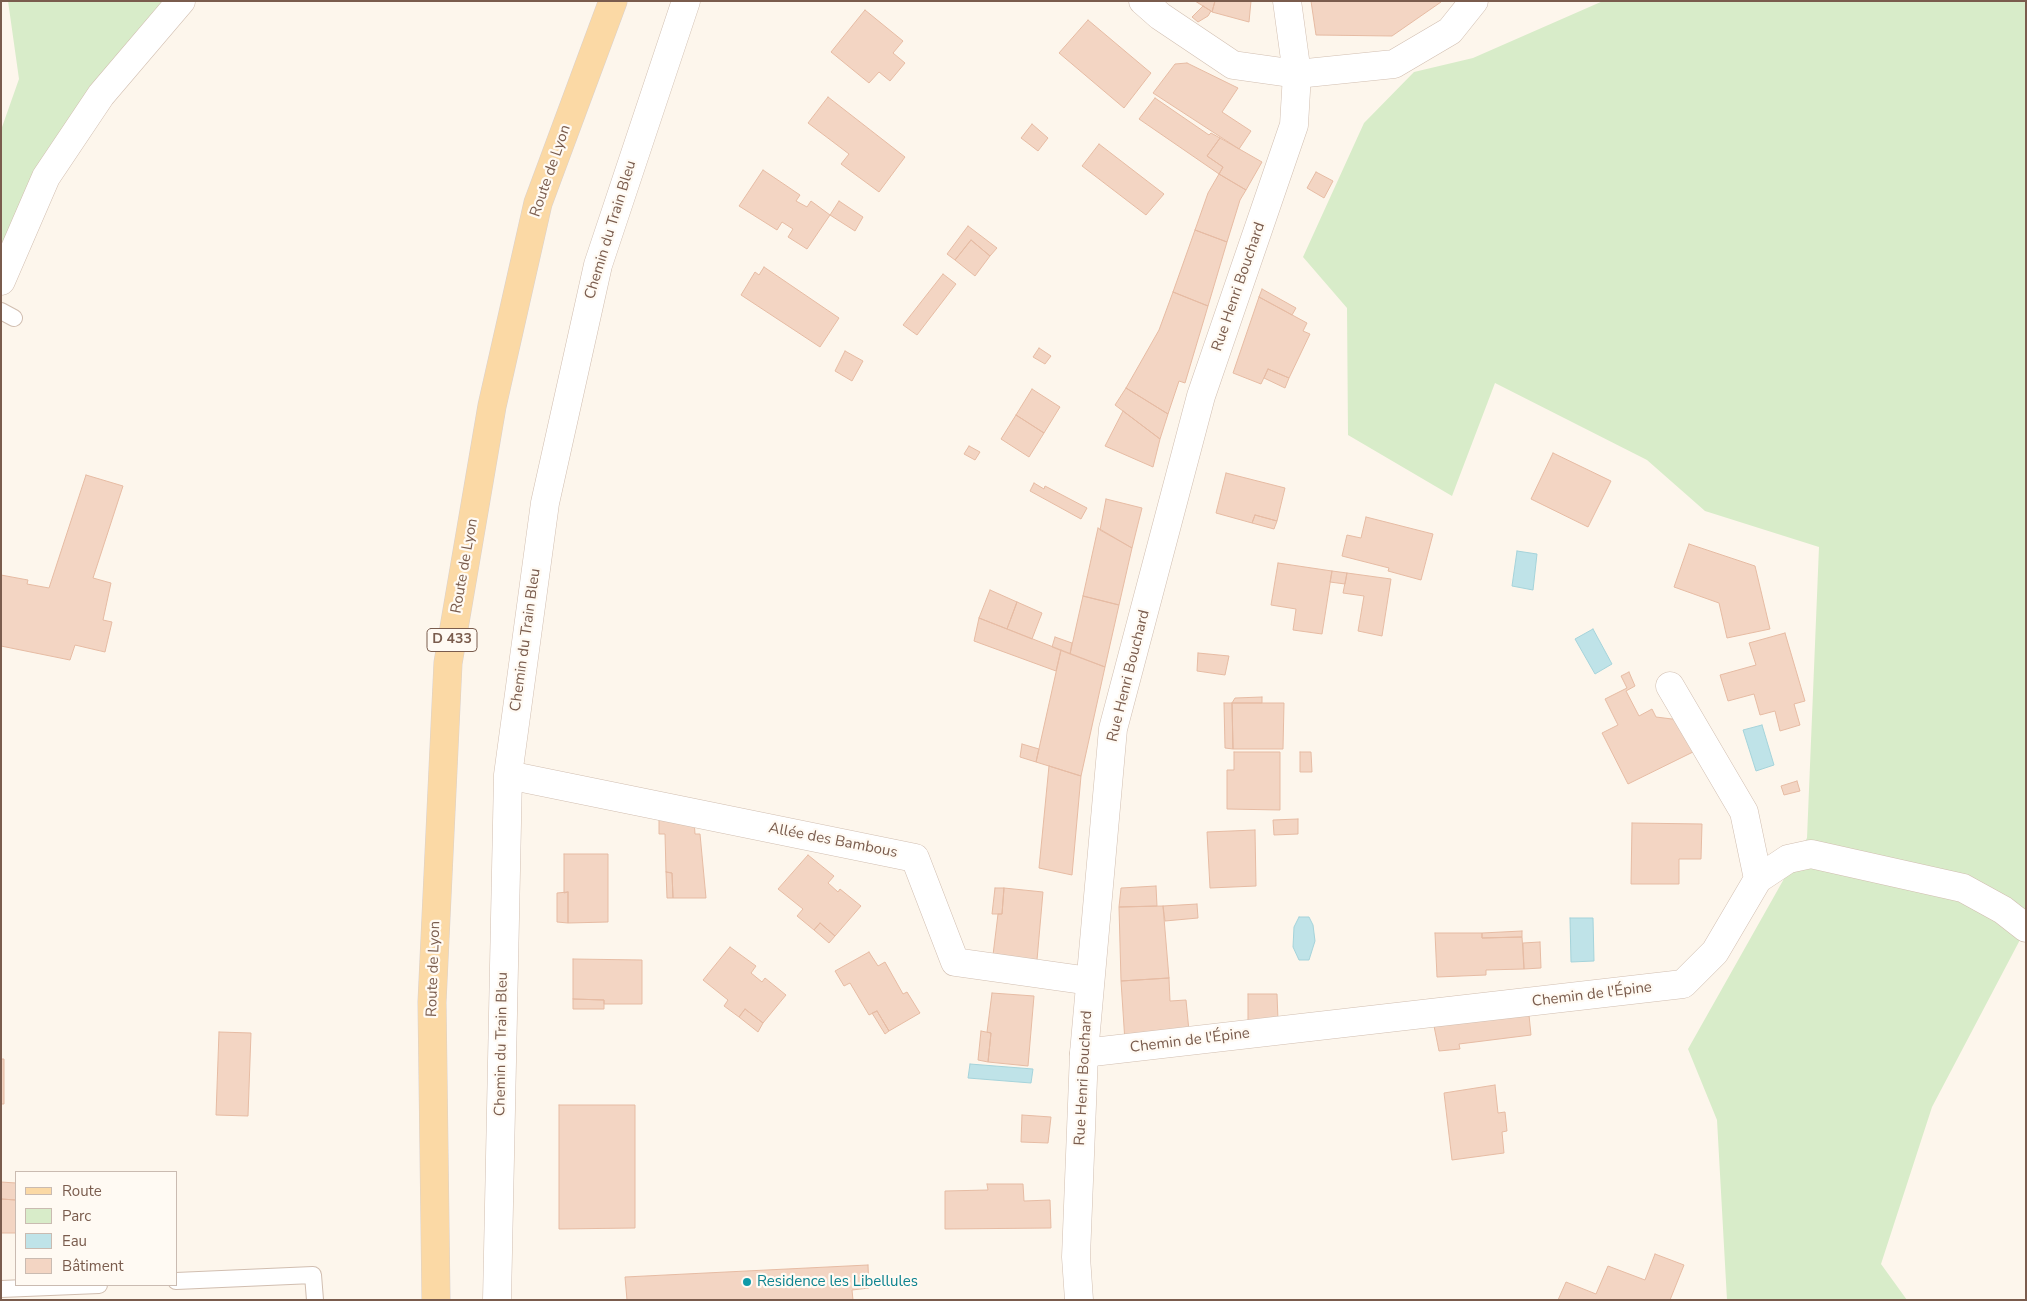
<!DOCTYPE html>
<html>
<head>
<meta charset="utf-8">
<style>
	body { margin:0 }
	#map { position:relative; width:2027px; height:1301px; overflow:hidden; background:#fdf6ec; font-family:"Nunito Sans",sans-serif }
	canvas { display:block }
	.frame { position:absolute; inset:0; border:2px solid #7a5c4d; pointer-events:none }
	.legend { position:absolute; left:15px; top:1171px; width:162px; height:115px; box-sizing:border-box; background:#fffaf3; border:1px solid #cabbb1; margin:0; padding:6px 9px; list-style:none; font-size:15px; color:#7a5c4d }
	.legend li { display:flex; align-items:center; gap:10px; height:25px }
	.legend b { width:25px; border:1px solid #cabbb1 }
</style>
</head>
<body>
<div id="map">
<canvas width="2027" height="1301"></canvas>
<div class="frame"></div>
<ul class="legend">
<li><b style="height:6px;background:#fbd9a5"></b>Route</li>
<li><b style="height:14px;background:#d8ecc9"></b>Parc</li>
<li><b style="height:14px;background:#bfe3e8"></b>Eau</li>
<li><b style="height:14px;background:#f3d5c3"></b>Bâtiment</li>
</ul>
</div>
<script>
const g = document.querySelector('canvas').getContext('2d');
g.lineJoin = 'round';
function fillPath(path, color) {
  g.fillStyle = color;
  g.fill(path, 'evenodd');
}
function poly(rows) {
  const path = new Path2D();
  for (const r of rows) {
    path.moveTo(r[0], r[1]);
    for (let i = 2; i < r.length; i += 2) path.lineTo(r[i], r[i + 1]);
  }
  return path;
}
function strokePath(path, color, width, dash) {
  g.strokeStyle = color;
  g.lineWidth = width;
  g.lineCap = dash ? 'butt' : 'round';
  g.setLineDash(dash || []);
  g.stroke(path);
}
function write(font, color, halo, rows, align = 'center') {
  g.font = font + ' "Nunito Sans",sans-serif';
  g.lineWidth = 4.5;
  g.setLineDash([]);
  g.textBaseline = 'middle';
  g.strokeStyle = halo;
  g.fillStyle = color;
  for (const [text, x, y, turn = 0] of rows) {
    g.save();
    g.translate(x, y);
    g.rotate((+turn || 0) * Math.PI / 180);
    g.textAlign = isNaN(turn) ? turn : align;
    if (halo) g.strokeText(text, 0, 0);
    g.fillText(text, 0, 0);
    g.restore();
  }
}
const green = poly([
	[8,1,172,1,1,255,1,130,19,79],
	[1603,1,2026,1,2026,937,2022,936,1932,1107,1881,1264,1907,1300,1727,1300,1717,1120,1688,1049,1807,838,1819,547,1705,511,1647,460,1495,383,1452,496,1348,435,1347,308,1303,257,1364,123,1414,72,1473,58]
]);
const water = poly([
	[1517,551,1537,554,1533,590,1512,586,1517,551],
	[1593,629,1612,664,1595,674,1575,639,1593,629],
	[1762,725,1774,765,1756,771,1743,730,1762,725],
	[1299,917,1309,917,1313,925,1315,941,1309,960,1299,960,1293,947,1294,927,1299,917],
	[1570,918,1593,918,1594,961,1571,962,1570,918],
	[970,1064,1033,1069,1031,1083,968,1078,970,1064]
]);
const building = poly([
	[1195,1,1215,1,1212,12,1211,11,1195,1],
	[1215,1,1251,1,1249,22,1212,12,1215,1],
	[1311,1,1439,1,1441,2,1392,36,1316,35,1311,1],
	[1203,6,1211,11,1208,16,1198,22,1192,17,1203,6],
	[865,10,903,41,893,53,905,63,890,81,879,72,869,83,831,52,865,10],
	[1088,20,1151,73,1124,108,1059,53,1088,20],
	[1187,63,1238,88,1222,112,1251,131,1239,149,1153,93,1175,64,1187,63],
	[828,97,905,157,879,192,841,164,849,154,808,123,828,97],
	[1155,98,1209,135,1211,133,1220,138,1207,156,1223,167,1219,174,1139,119,1155,98],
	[1032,124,1048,138,1038,151,1021,138,1032,124],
	[1220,138,1262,162,1246,190,1219,174,1223,167,1207,156,1220,138],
	[1099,144,1164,194,1146,215,1082,166,1099,144],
	[763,170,800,195,796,201,807,207,811,201,830,215,807,249,788,237,793,229,782,222,777,230,739,206,763,170],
	[1316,172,1333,181,1324,198,1307,188,1316,172],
	[1219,174,1246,190,1240,200,1227,242,1195,230,1208,193,1219,174],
	[839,201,863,217,855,231,830,215,839,201],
	[968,226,997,248,990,256,971,240,955,260,947,254,968,226],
	[1195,230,1227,242,1208,306,1173,292,1195,230],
	[971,240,990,256,975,276,955,260,971,240],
	[764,267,839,318,820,347,741,295,755,272,759,275,764,267],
	[943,274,956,284,917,335,903,325,943,274],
	[1262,289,1296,308,1292,315,1259,297,1262,289],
	[1173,292,1208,306,1185,383,1179,381,1168,414,1126,388,1159,330,1173,292],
	[1259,297,1307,323,1303,331,1310,334,1289,378,1268,369,1261,384,1233,373,1259,297],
	[1039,348,1051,356,1045,364,1033,357,1039,348],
	[845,351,863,361,852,381,835,371,845,351],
	[1268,369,1289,378,1285,388,1264,378,1268,369],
	[1126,388,1168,414,1160,439,1115,405,1126,388],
	[1032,389,1060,407,1044,433,1016,415,1032,389],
	[1123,411,1160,439,1153,467,1105,446,1123,411],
	[1016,415,1044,433,1029,457,1001,439,1016,415],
	[969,446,980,452,975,460,964,454,969,446],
	[1553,453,1611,481,1588,527,1531,499,1553,453],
	[1226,473,1285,488,1277,521,1255,515,1252,523,1216,513,1226,473],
	[86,475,123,486,93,578,111,583,103,620,112,622,105,652,75,645,70,660,1,646,1,575,28,580,27,584,49,588,86,475],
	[1034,483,1044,489,1045,486,1087,508,1081,519,1030,491,1034,483],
	[1106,499,1142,508,1132,548,1100,530,1106,499],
	[1255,515,1277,521,1274,529,1252,523,1255,515],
	[1366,517,1433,534,1421,580,1388,571,1389,568,1342,556,1347,535,1361,538,1366,517],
	[1098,528,1132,548,1119,605,1083,596,1098,528],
	[1689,544,1755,566,1770,629,1727,638,1719,603,1674,587,1689,544],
	[1278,563,1332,571,1322,634,1293,630,1296,609,1271,605,1278,563],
	[1332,571,1347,573,1345,584,1330,582,1332,571],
	[1347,573,1391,579,1382,636,1358,631,1364,596,1343,593,1347,573],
	[990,590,1017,602,1007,629,979,618,990,590],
	[1083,596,1119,605,1105,667,1070,654,1083,596],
	[1017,602,1042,613,1032,639,1007,629,1017,602],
	[979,618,1061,650,1056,671,974,641,979,618],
	[1785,633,1805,701,1794,704,1800,725,1780,731,1775,711,1760,715,1754,694,1728,701,1720,675,1756,665,1749,643,1785,633],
	[1055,637,1072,643,1070,654,1052,647,1055,637],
	[1061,650,1105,667,1081,776,1036,762,1061,650],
	[1198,653,1229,656,1225,675,1197,671,1198,653],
	[1629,672,1635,686,1626,691,1639,716,1652,709,1656,717,1680,720,1695,751,1628,784,1602,733,1618,725,1605,699,1627,688,1621,676,1629,672],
	[1262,697,1262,703,1232,703,1235,698,1262,697],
	[1224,703,1232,703,1233,749,1225,748,1224,703],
	[1232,703,1284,703,1283,749,1233,749,1232,703],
	[1022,744,1039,749,1036,762,1020,757,1022,744],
	[1234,752,1280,752,1280,810,1227,809,1227,770,1234,770,1234,752],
	[1300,752,1311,752,1312,772,1300,772,1300,752],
	[1049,766,1081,776,1072,875,1039,868,1049,766],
	[1797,781,1800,791,1784,795,1781,786,1797,781],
	[659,819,694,819,695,834,700,834,706,898,673,898,672,873,666,872,665,834,659,834,659,819],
	[1298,819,1298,834,1274,835,1273,820,1298,819],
	[1632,823,1702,824,1701,859,1679,859,1679,884,1631,884,1632,823],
	[1255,830,1256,886,1210,888,1207,832,1255,830],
	[564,854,608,854,608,922,568,923,568,892,564,893,564,854],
	[808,855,834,876,828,883,838,892,840,889,861,906,835,936,820,923,814,930,797,916,803,909,778,889,808,855],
	[666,872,672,873,673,898,667,898,666,872],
	[1156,886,1157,906,1119,907,1121,888,1156,886],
	[995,888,1004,888,1002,914,992,914,995,888],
	[1004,888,1043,892,1037,960,993,955,998,914,1002,914,1004,888],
	[568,892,568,923,557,922,557,893,568,892],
	[1197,904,1198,918,1165,921,1163,906,1197,904],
	[1163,906,1169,978,1121,981,1119,907,1163,906],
	[820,923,835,936,829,943,814,930,820,923],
	[1522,931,1522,937,1482,938,1482,933,1522,931],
	[1435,933,1482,933,1482,938,1522,937,1524,969,1486,970,1486,975,1437,977,1435,933],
	[1540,942,1541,968,1524,969,1523,943,1540,942],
	[730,947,756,966,751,973,762,982,765,978,786,995,763,1023,745,1009,739,1017,724,1006,728,1000,703,980,730,947],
	[869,952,878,966,885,962,903,994,907,992,920,1013,889,1031,877,1011,869,1015,850,983,844,986,835,971,869,952],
	[573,959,642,960,642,1004,604,1004,604,1000,573,999,573,959],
	[1169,978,1170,1001,1186,1000,1189,1031,1125,1042,1121,981,1169,978],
	[992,993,1034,996,1028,1066,988,1062,991,1033,987,1032,992,993],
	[1248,994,1277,994,1278,1020,1248,1023,1248,994],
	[573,999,604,1000,604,1009,573,1009,573,999],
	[745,1009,763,1023,758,1032,739,1017,745,1009],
	[877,1011,889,1031,885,1034,872,1013,877,1011],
	[1529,1015,1531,1035,1459,1044,1460,1049,1439,1051,1434,1026,1529,1015],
	[981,1031,991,1033,988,1062,978,1060,981,1031],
	[219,1032,251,1033,248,1116,216,1115,219,1032],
	[1,1059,4,1059,4,1104,1,1104,1,1059],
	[1495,1085,1498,1113,1505,1112,1507,1131,1502,1132,1504,1153,1452,1160,1444,1093,1495,1085],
	[559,1105,635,1105,635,1228,559,1229,559,1105],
	[1022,1115,1051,1117,1048,1143,1021,1142,1022,1115],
	[1,1182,16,1183,16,1200,1,1199,1,1182],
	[987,1184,1023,1184,1024,1201,1050,1200,1051,1228,945,1229,945,1191,988,1190,987,1184],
	[1,1199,16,1200,16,1233,1,1233,1,1199],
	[1655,1254,1684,1265,1670,1300,1558,1300,1566,1282,1596,1294,1608,1266,1645,1280,1655,1254],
	[868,1265,869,1288,852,1290,853,1300,627,1300,625,1277,868,1265]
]);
const service = poly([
	[1,311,14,318],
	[176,1281,313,1275,315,1300],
	[1,1289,99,1285]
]);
const minor = poly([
	[1143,1,1160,16,1233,65,1297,74,1394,64,1450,31,1474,1],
	[1,281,46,177,101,95,181,1],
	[1670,686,1744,812,1758,879],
	[508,775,915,858,955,962,1090,981],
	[1084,1053,1683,984,1715,952,1758,879,1788,859,1811,854,1963,888,2003,910,2026,928],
	[497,1300,508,775,545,503,598,265,686,1]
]);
const tertiary = poly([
	[1079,1300,1076,1257,1084,1053,1113,729,1201,396,1294,125,1297,74,1287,1]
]);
const primary = poly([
	[436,1300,432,1002,448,663,492,406,538,203,613,1]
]);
const markers = [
	[747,1282,5,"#0f9aa8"]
];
const shields = [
	[452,640,50]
];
const shieldNames = [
	["D 433",452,640]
];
const streetNames = [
	["Route de Lyon",551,171,-71],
	["Chemin du Train Bleu",611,230,-73],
	["Rue Henri Bouchard",1239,287,-71],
	["Route de Lyon",465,566,-80],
	["Chemin du Train Bleu",526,640,-82],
	["Rue Henri Bouchard",1129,676,-76],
	["Allée des Bambous",833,841,11],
	["Route de Lyon",434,969,-88],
	["Chemin de l'Épine",1592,995,-7],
	["Chemin de l'Épine",1190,1041,-7],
	["Chemin du Train Bleu",502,1044,-89],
	["Rue Henri Bouchard",1084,1078,-87]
];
const cultureNames = [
	["Residence les Libellules",757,1282]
];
fillPath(green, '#d8ecc9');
fillPath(water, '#bfe3e8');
strokePath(water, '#a5d3da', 1);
fillPath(building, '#f3d5c3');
strokePath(building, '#e6bba3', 1);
strokePath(service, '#d1beb0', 18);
strokePath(minor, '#d1beb0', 29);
strokePath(tertiary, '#d1beb0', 29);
strokePath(primary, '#dad1cd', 29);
strokePath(service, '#fff', 16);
strokePath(minor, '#fff', 28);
strokePath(tertiary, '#fff', 28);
strokePath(primary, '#fbd9a5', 28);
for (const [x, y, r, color] of markers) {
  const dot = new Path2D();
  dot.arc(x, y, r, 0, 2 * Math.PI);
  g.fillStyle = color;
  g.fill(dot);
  strokePath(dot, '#fffaf3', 2);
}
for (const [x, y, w] of shields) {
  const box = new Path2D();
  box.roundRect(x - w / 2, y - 11.5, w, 23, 4);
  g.fillStyle = '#fffaf3';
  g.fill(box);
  strokePath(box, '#7a5c4d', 1);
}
write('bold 14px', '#7a5c4d', null, shieldNames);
write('15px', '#7a5c4d', '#fffaf3', streetNames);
write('15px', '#0d838f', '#fffaf3', cultureNames, 'left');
</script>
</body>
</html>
